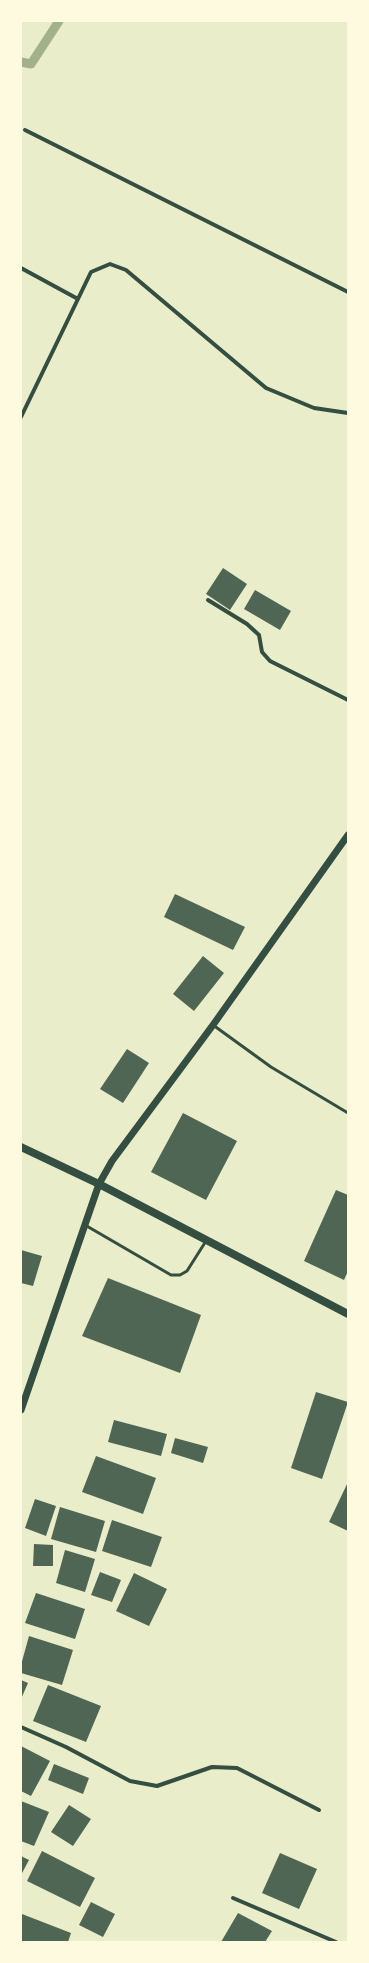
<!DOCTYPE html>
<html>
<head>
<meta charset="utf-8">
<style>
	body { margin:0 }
	#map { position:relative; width:369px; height:1963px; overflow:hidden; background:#e9edc9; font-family:Barlow,sans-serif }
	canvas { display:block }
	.frame { position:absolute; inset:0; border:22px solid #fefae0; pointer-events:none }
</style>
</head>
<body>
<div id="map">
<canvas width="369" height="1963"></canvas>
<div class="frame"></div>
</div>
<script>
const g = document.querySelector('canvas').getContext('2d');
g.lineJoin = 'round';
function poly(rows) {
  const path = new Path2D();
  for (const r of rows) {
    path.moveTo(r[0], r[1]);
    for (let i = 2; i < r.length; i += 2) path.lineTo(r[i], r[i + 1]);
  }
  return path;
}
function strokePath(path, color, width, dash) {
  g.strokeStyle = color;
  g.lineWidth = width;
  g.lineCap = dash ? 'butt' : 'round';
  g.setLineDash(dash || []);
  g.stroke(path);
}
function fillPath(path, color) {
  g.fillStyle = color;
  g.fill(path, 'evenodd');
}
const stream = poly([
	[21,62,31,64,59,21]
]);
const building = poly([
	[223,568,247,584,230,610,206,594],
	[255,590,291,611,280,630,244,609],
	[175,894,245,927,233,950,164,917],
	[203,956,224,973,194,1011,173,994],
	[127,1049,149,1063,123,1103,100,1089],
	[183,1113,237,1141,206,1200,151,1172],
	[336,1190,348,1195,348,1271,344,1280,304,1261],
	[21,1250,42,1256,33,1286,21,1283],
	[108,1278,201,1315,180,1373,82,1336],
	[316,1392,348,1402,322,1479,291,1468],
	[114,1420,167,1434,161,1456,108,1442],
	[175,1438,208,1447,203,1463,171,1453],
	[96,1456,156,1478,143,1514,82,1492],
	[348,1482,348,1531,329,1522],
	[35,1499,56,1506,46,1536,25,1528],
	[60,1507,105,1521,96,1552,51,1539],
	[112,1520,162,1537,151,1567,102,1551],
	[34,1544,53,1545,53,1566,33,1566],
	[65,1550,95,1559,85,1592,56,1583],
	[100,1572,121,1580,112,1602,91,1595],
	[134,1573,167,1589,149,1626,116,1611],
	[36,1593,85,1609,75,1639,25,1623],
	[29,1636,73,1650,62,1685,21,1673,21,1665],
	[21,1680,28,1683,21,1699],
	[48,1685,101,1706,86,1742,33,1721],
	[21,1746,50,1761,31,1796,21,1791],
	[54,1764,89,1778,83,1794,48,1780],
	[21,1801,49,1812,34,1846,21,1841],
	[69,1805,91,1819,73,1846,51,1832],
	[42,1851,95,1878,80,1907,27,1881],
	[280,1853,317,1869,299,1909,262,1893],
	[21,1856,29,1860,21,1875],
	[91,1902,115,1914,103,1937,79,1925],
	[238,1913,272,1931,265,1942,221,1942],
	[22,1914,71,1933,68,1942,21,1942]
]);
const service = poly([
	[213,1025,271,1067,348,1113],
	[85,1225,171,1275,180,1275,187,1271,206,1241]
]);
const minor = poly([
	[25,130,348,292],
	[21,268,78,299],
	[21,417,91,272,110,264,126,270,266,388,314,408,348,413],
	[208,600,247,624,259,635,262,652,270,661,348,700],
	[21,1727,66,1747,130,1781,157,1786,212,1767,237,1768,319,1810],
	[233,1898,336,1942]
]);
const tertiary = poly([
	[21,1410,99,1184,112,1161,213,1025,348,835]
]);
const secondary = poly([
	[21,1147,99,1184,348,1314]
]);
strokePath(stream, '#a3b18a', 9);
fillPath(building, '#4f6655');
strokePath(service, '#344e41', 3);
strokePath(minor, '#344e41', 4);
strokePath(tertiary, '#344e41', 7);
strokePath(secondary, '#344e41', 8);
</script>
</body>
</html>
